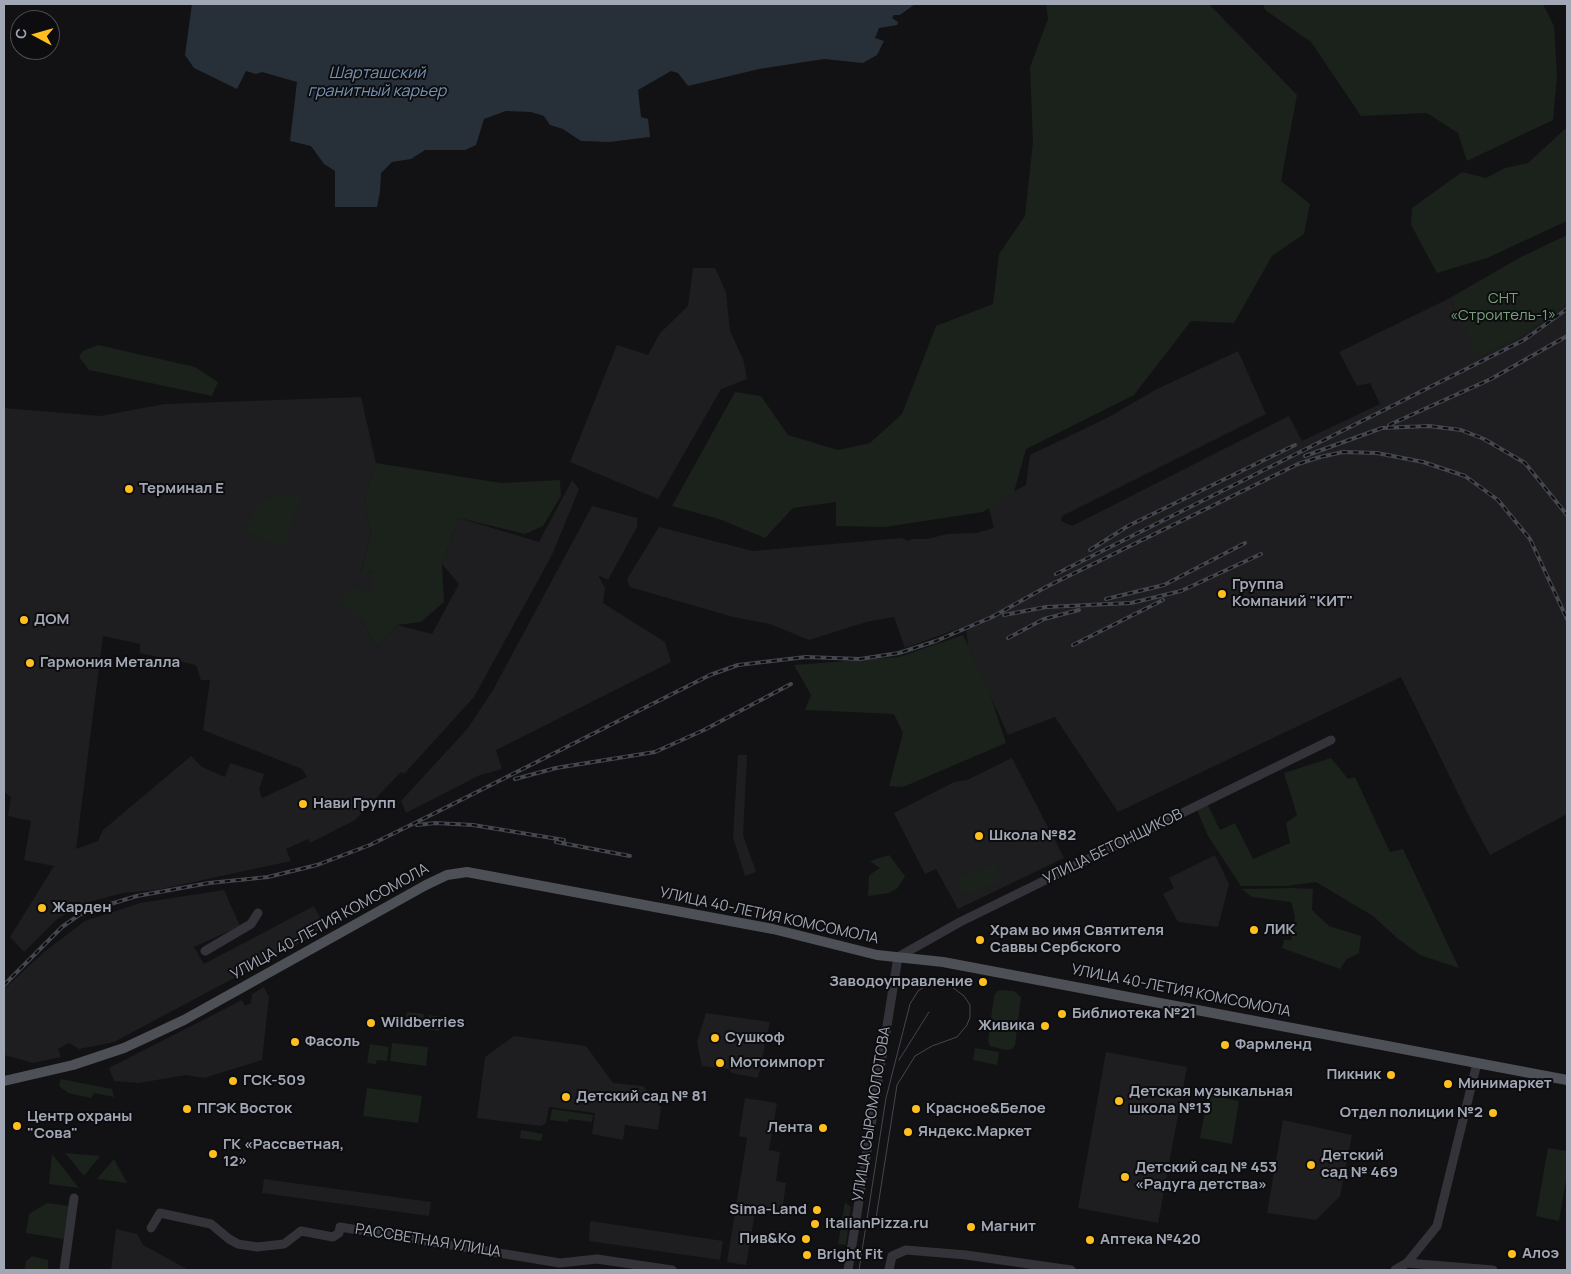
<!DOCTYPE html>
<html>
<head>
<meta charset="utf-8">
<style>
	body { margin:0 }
	#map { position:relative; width:1571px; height:1274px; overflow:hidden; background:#121214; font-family:Manrope,sans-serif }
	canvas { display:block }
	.frame { position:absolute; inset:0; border:5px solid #a2a7b6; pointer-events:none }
	.north { position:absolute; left:10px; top:10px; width:50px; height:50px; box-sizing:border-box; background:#0d0d0f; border:1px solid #494b52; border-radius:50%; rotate:276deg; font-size:14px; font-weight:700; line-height:20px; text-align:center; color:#a2a7b6 }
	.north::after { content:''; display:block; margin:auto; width:18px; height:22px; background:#ffc01f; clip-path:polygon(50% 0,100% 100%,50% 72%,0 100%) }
</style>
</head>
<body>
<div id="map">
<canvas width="1571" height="1274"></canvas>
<div class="frame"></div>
<div class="north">С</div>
</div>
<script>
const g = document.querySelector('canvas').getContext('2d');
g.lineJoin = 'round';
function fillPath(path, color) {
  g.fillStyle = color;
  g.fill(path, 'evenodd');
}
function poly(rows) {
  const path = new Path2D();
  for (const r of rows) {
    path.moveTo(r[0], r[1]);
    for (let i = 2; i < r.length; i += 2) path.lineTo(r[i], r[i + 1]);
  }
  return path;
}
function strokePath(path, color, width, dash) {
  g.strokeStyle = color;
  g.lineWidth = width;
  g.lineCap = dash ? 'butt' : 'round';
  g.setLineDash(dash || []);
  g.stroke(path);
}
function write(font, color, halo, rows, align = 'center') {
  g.font = font + ' Manrope,sans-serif';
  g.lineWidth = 4;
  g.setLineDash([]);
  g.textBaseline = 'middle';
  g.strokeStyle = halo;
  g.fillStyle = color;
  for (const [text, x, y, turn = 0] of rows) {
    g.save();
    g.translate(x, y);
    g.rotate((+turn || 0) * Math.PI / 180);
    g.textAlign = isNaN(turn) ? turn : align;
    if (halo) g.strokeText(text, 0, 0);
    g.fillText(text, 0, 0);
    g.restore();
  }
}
const built = poly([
	[693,268,715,268,726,292,730,331,743,359,747,379,721,389,658,499,570,462,617,345,648,355,660,333,688,306],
	[1450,298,1479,357,1519,338,1567,304,1567,814,1490,855,1470,818,1401,677,1118,812,1055,717,1008,735,968,646,966,626,905,648,894,617,866,622,809,640,770,624,733,617,630,587,627,579,659,527,753,551,901,538,908,541,912,539,927,539,947,534,976,533,994,528,988,505,1026,485,1030,455,1109,417,1155,390,1238,351,1266,414,1062,516,1061,521,1072,526,1289,416,1302,441,1380,404,1370,383,1357,386,1339,352],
	[361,397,376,463,365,495,367,520,371,531,361,572,373,571,373,585,360,618,378,647,397,625,432,634,459,584,442,564,459,518,539,542,572,480,579,489,552,555,474,697,404,774,401,772,355,820,310,843,308,839,286,849,291,861,156,890,123,893,85,903,56,920,24,952,10,937,54,866,24,860,31,821,8,816,11,797,4,792,4,408,100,416,165,404],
	[103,636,140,644,140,653,196,665,201,680,210,680,203,730,302,769,307,777,262,798,259,789,264,774,230,763,225,777,202,767,191,756,103,830,98,841,76,849],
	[592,506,637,518,637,527,608,580,598,575,605,588,603,603,665,642,671,662,496,750,502,769,480,775,406,813,401,801,468,728,493,690],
	[738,755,747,755,743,835,756,872,745,876,733,837],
	[1012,758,1064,858,958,909,936,869,925,874,894,813,954,782,967,780],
	[1215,855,1229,884,1218,927,1178,922,1163,894,1174,888,1169,878],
	[224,890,240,926,194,947,204,964,314,906,326,929,114,1042,79,1049,69,1043,58,1049,61,1057,33,1063,4,1055,4,989,44,952,85,921,140,903],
	[264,987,269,997,262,1060,204,1078,186,1075,139,1083,114,1081,109,1068,242,1000,245,1006,251,1003,252,994],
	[706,1013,770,1022,758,1078,732,1073,729,1069,702,1066,697,1042],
	[514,1036,586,1046,613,1083,643,1086,661,1107,658,1130,625,1125,623,1140,592,1134,595,1113,549,1107,546,1123,541,1126,477,1118,485,1057],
	[1106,1052,1187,1067,1158,1223,1078,1208],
	[745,1098,777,1103,769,1150,780,1152,776,1181,786,1183,782,1211,756,1207,746,1265,727,1262,747,1138,739,1136],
	[1283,1120,1352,1135,1340,1196,1316,1220,1267,1213],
	[264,1179,431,1202,429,1216,262,1193],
	[590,1221,723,1241,720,1260,589,1241],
	[116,1229,137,1234,143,1245,189,1270,111,1270]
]);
const green = poly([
	[1046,4,1209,4,1297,95,1281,181,1310,204,1304,234,1272,256,1234,323,1191,321,1134,395,1026,449,1014,492,983,512,885,527,836,526,836,502,793,508,765,538,719,519,672,506,735,392,761,396,788,435,838,450,870,443,902,414,936,326,993,304,999,254,1025,216,1033,142,1030,67,1048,19],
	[1263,4,1543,4,1554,26,1557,75,1553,120,1467,161,1458,133,1427,113,1361,116,1311,42,1265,10],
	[1567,127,1567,221,1487,258,1437,273,1411,225,1412,208,1462,172,1486,178,1505,168,1528,163],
	[1567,235,1567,304,1519,338,1478,358,1450,298,1519,258],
	[98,345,195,367,218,382,212,396,89,370,79,357,83,351],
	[376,463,501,483,560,480,561,496,543,526,525,534,459,518,442,564,444,602,421,622,397,625,378,647,360,618,336,602,354,588,370,591,373,585,373,571,361,573,371,531,367,520,365,495],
	[281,495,303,497,293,518,285,547,260,539,245,530,260,503],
	[963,635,989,691,1006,743,903,787,889,786,903,733,894,714,805,710,811,695,794,665,899,657],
	[1331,758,1348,779,1355,777,1390,852,1403,849,1459,968,1420,955,1397,938,1373,916,1316,882,1286,886,1241,886,1208,836,1197,810,1208,805,1220,830,1235,823,1253,859,1290,843,1286,823,1297,815,1284,773],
	[889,855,905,876,898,888,889,893,868,896,869,875,880,868,870,861],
	[994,863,997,865,1002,880,975,893,963,894,958,879],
	[1293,888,1313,889,1312,910,1329,926,1361,936,1359,953,1347,959,1340,969,1282,948,1284,940,1291,940,1295,917,1291,902,1252,897,1242,889],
	[1002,990,1014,991,1021,997,1015,1045,1012,1049,1006,1050,990,1046,988,1041,994,996,997,991],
	[407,1012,424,1014,422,1029,405,1026],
	[429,1015,442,1017,439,1031,427,1029],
	[392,1043,428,1047,426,1066,390,1061],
	[370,1044,389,1047,387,1061,377,1060,376,1064,367,1063],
	[975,1048,999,1052,997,1065,973,1060],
	[61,1079,112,1089,114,1097,94,1093,91,1098,68,1093,59,1086],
	[367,1088,422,1096,418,1123,363,1116],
	[1208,1095,1239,1101,1232,1144,1200,1138],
	[552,1109,593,1115,592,1122,569,1119,568,1122,550,1120],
	[521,1130,543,1134,541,1141,520,1138],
	[1548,1148,1567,1151,1567,1174,1559,1221,1536,1216],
	[65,1153,100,1156,84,1176],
	[52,1154,79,1188,49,1184],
	[114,1159,127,1183,97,1179],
	[845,1202,851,1207,846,1245,838,1244],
	[47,1203,69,1206,64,1239,26,1233,29,1214],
	[32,1256,48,1260,48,1270,25,1270,26,1261]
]);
const water = poly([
	[192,4,915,4,900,15,894,15,892,18,898,22,897,25,879,28,875,38,884,41,877,55,863,63,824,59,759,69,688,86,678,73,671,71,638,90,641,117,648,119,650,137,609,142,581,141,563,129,550,125,544,116,531,112,506,111,484,119,476,145,465,150,425,150,411,159,392,162,381,173,380,192,377,207,335,207,335,171,324,164,311,146,290,141,297,82,262,72,256,74,246,71,237,89,194,68,185,55]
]);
const minor = poly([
	[205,951,251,924,258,913],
	[151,1228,160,1213,211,1224,229,1239,238,1244,257,1247,284,1244,301,1231,333,1237,339,1233,340,1227,560,1263,597,1259,672,1270],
	[1407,1263,1493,1270],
	[64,1270,74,1198],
	[848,1270,898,957,960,922,1331,740],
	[889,1270,892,1256,906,1250,966,1255,1071,1270],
	[1395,1270,1407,1263,1437,1226,1477,1063]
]);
const major = poly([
	[4,1081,73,1065,124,1048,184,1020,426,885,447,875,467,872,773,929,877,955,943,962,1567,1080]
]);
const tram = poly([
	[899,1060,929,1012],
	[859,1270,886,1098,910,1004,918,991,924,987,938,985,952,987,964,996,970,1005,970,1017,967,1025,957,1037,932,1046,915,1056,897,1085,875,1225]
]);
const rail = poly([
	[1389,425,1491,379,1567,336],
	[1305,456,1382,428,1429,426,1461,430,1484,439,1525,463,1567,515],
	[1090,550,1128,526,1295,445],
	[1056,574,1524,340,1567,309],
	[1106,599,1164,585,1245,543],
	[1004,615,1046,607,1131,603,1181,591,1261,554],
	[1008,638,1044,619,1079,610],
	[1073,645,1163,600],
	[515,779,556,768,655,752,704,730,791,684],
	[417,825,435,823,473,825,564,840],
	[556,842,630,856],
	[4,985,62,927,79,915,97,908,137,896,209,883,268,877,317,865,370,845,435,813,710,675,738,665,806,657,860,659,899,653,936,641,992,617,1046,587,1298,464,1320,457,1343,452,1377,453,1423,462,1465,476,1498,500,1530,539,1567,619]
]);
const markers = [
	[129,489,5,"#ffc01f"],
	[1222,594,5,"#ffc01f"],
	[24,620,5,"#ffc01f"],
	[30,663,5,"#ffc01f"],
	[303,804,5,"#ffc01f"],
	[979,836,5,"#ffc01f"],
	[42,908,5,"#ffc01f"],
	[1254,930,5,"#ffc01f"],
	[980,940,5,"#ffc01f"],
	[983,982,5,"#ffc01f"],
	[1062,1014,5,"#ffc01f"],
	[371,1023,5,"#ffc01f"],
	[1045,1026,5,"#ffc01f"],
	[715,1038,5,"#ffc01f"],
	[295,1042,5,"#ffc01f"],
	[1225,1045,5,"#ffc01f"],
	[720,1063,5,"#ffc01f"],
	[1391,1075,5,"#ffc01f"],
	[233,1081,5,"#ffc01f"],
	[1448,1084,5,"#ffc01f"],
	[566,1097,5,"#ffc01f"],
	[1119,1101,5,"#ffc01f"],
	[187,1109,5,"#ffc01f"],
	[916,1109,5,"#ffc01f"],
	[1493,1113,5,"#ffc01f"],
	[17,1126,5,"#ffc01f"],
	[823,1128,5,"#ffc01f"],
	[908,1132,5,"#ffc01f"],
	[213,1154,5,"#ffc01f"],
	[1311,1165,5,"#ffc01f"],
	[1125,1177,5,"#ffc01f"],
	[817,1210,5,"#ffc01f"],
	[815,1224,5,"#ffc01f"],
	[971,1227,5,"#ffc01f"],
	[806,1239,5,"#ffc01f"],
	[1090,1240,5,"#ffc01f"],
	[1512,1254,5,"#ffc01f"],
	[807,1255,5,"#ffc01f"]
];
const parkNames = [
	["СНТ",1503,299],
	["«Строитель-1»",1503,316]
];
const poiNames = [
	["Терминал Е",139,489],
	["Группа",1232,585],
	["Компаний \"КИТ\"",1232,602],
	["ДОМ",34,620],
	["Гармония Металла",40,663],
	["Нави Групп",313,804],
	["Школа №82",989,836],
	["Жарден",52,908],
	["ЛИК",1264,930],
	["Храм во имя Святителя",990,931],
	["Саввы Сербского",990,948],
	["Заводоуправление",973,982,"right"],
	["Библиотека №21",1072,1014],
	["Wildberries",381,1023],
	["Живика",1035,1026,"right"],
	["Сушкоф",725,1038],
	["Фасоль",305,1042],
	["Фармленд",1235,1045],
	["Мотоимпорт",730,1063],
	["Пикник",1381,1075,"right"],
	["ГСК-509",243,1081],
	["Минимаркет",1458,1084],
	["Детская музыкальная",1129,1092],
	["школа №13",1129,1109],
	["Детский сад № 81",576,1097],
	["ПГЭК Восток",197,1109],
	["Красное&Белое",926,1109],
	["Отдел полиции №2",1483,1113,"right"],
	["Центр охраны",27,1117],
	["\"Сова\"",27,1134],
	["Лента",813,1128,"right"],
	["Яндекс.Маркет",918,1132],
	["ГК «Рассветная,",223,1145],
	["12»",223,1162],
	["Детский",1321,1156],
	["сад № 469",1321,1173],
	["Детский сад № 453",1135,1168],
	["«Радуга детства»",1135,1185],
	["Sima-Land",807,1210,"right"],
	["ItalianPizza.ru",825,1224],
	["Магнит",981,1227],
	["Пив&Ко",796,1239,"right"],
	["Аптека №420",1100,1240],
	["Алоэ",1522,1254],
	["Bright Fit",817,1255]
];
const streetNames = [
	["УЛИЦА БЕТОНЩИКОВ",1113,847,-26],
	["УЛИЦА 40-ЛЕТИЯ КОМСОМОЛА",769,916,12],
	["УЛИЦА 40-ЛЕТИЯ КОМСОМОЛА",330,922,-29],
	["УЛИЦА 40-ЛЕТИЯ КОМСОМОЛА",1181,991,11],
	["УЛИЦА СЫРОМОЛОТОВА",872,1114,-81],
	["РАССВЕТНАЯ УЛИЦА",428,1241,9]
];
const waterNames = [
	["Шарташский",377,74],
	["гранитный карьер",377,92]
];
fillPath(built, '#1e1e21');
fillPath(green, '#1a221b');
fillPath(water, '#273039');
strokePath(minor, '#333339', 9);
strokePath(major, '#4e5058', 10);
strokePath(tram, '#45474e', 1);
strokePath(rail, '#45474e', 4);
strokePath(rail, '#0d0d0f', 2, [5.5]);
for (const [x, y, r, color] of markers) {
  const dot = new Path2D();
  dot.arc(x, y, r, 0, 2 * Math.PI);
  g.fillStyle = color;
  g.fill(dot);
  strokePath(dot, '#0d0d0f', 2);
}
write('15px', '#77a37c', '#0d0d0f', parkNames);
write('bold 15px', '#a2a7b6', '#0d0d0f', poiNames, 'left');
write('15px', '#a2a7b6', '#0d0d0f', streetNames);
write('italic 16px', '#7593b5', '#0d0d0f', waterNames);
</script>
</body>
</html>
